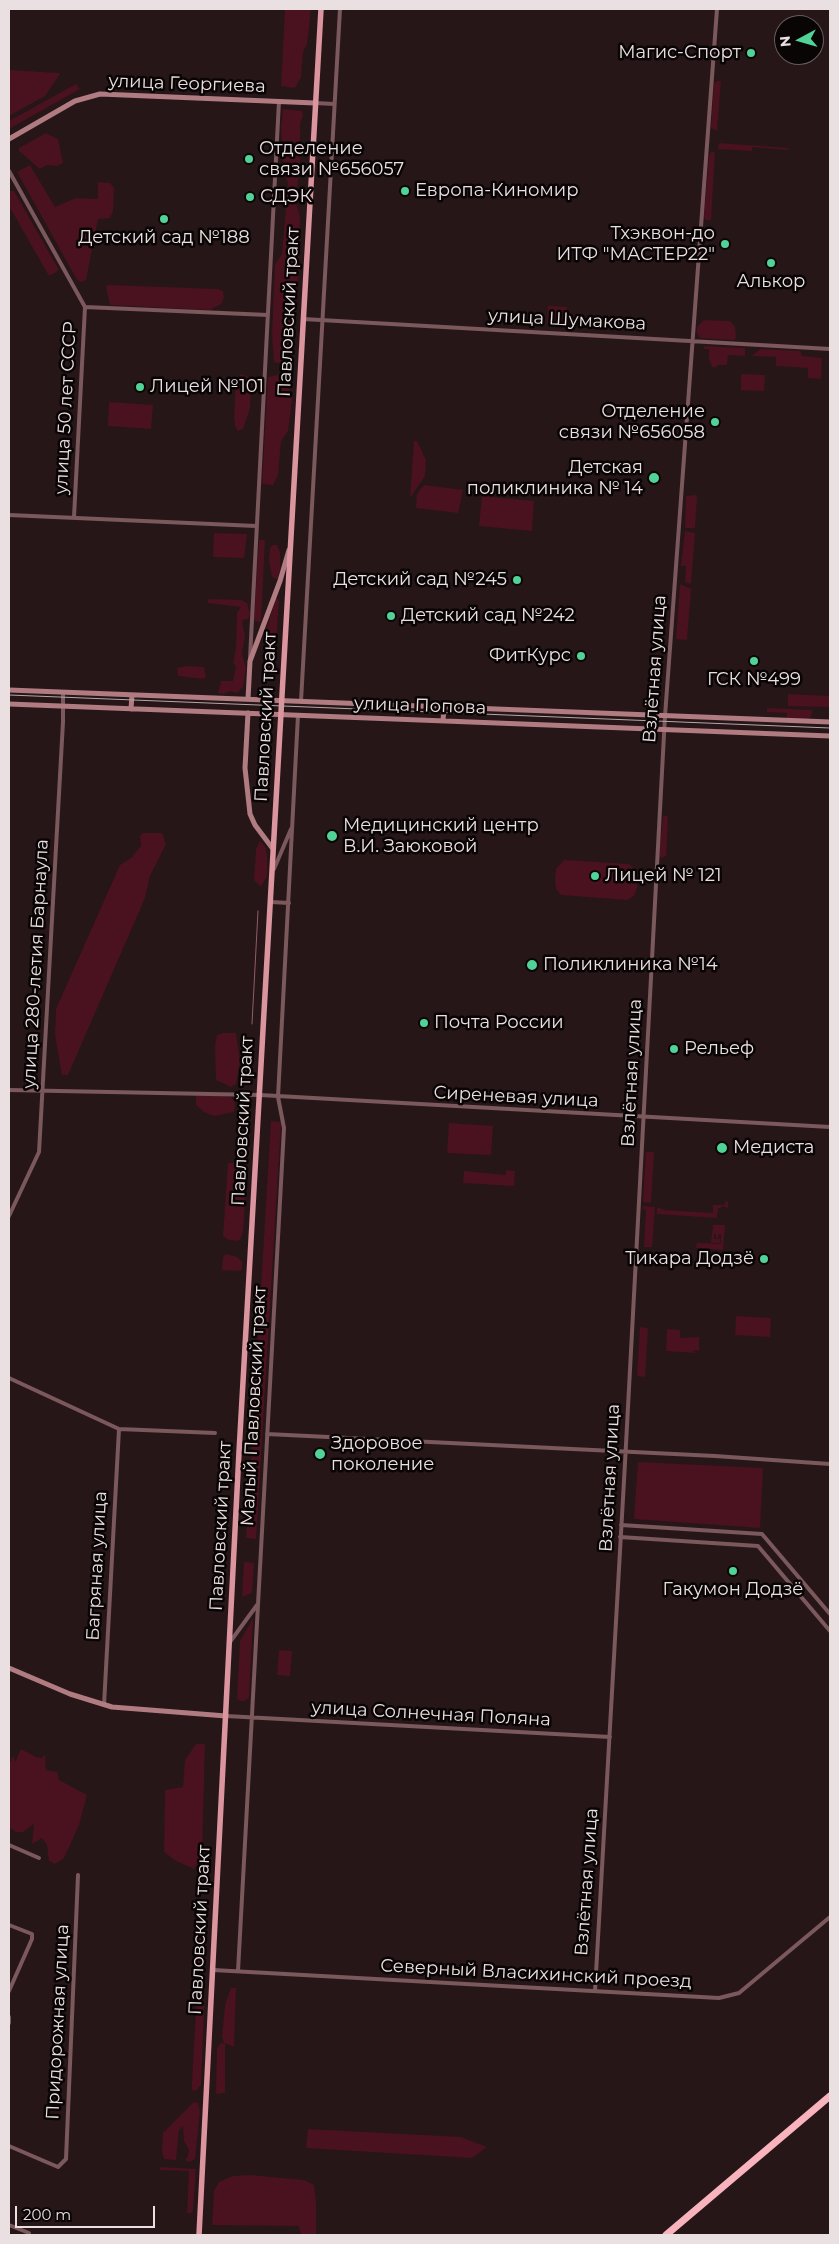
<!DOCTYPE html>
<html>
<head>
<meta charset="utf-8">
<style>
	body { margin:0 }
	#map { position:relative; width:839px; height:2244px; overflow:hidden; background:#261618; font-family:Montserrat,sans-serif }
	canvas { display:block }
	.frame { position:absolute; inset:0; border:10px solid #ebe0e1; pointer-events:none }
	.north { position:absolute; left:774px; top:15px; width:50px; height:50px; box-sizing:border-box; background:#0a0505; border:1px solid #645d5d; border-radius:50%; rotate:264deg; font-size:14px; font-weight:700; line-height:20px; text-align:center; color:#ebe0e1 }
	.north::after { content:''; display:block; margin:auto; width:18px; height:22px; background:#51d397; clip-path:polygon(50% 0,100% 100%,50% 72%,0 100%) }
	.scale { position:absolute; left:15px; top:2206px; width:140px; height:22px; box-sizing:border-box; border:2px solid #ebe0e1; border-top:0; padding-left:6px; font-size:15px; line-height:18px; white-space:nowrap; color:#ebe0e1; -webkit-text-stroke:4px #0a0505; paint-order:stroke }
</style>
</head>
<body>
<div id="map">
<canvas width="839" height="2244"></canvas>
<div class="frame"></div>
<div class="north">N</div>
<div class="scale">200 m</div>
</div>
<script>
const g = document.querySelector('canvas').getContext('2d');
g.lineJoin = 'round';
function fillPath(path, color) {
  g.fillStyle = color;
  g.fill(path, 'evenodd');
}
function poly(rows) {
  const path = new Path2D();
  for (const r of rows) {
    path.moveTo(r[0], r[1]);
    for (let i = 2; i < r.length; i += 2) path.lineTo(r[i], r[i + 1]);
  }
  return path;
}
function strokePath(path, color, width, dash) {
  g.strokeStyle = color;
  g.lineWidth = width;
  g.lineCap = dash ? 'butt' : 'round';
  g.setLineDash(dash || []);
  g.stroke(path);
}
function write(font, color, halo, rows, align = 'center') {
  g.font = font + ' Montserrat,sans-serif';
  g.lineWidth = 5;
  g.setLineDash([]);
  g.textBaseline = 'middle';
  g.strokeStyle = halo;
  g.fillStyle = color;
  for (const [text, x, y, turn = 0] of rows) {
    g.save();
    g.translate(x, y);
    g.rotate((+turn || 0) * Math.PI / 180);
    g.textAlign = isNaN(turn) ? turn : align;
    if (halo) g.strokeText(text, 0, 0);
    g.fillText(text, 0, 0);
    g.restore();
  }
}
const green = poly([
	[285,9,311,9,307,44,303,52,301,77,295,88,281,86],
	[9,70,59,73,60,74,45,96,9,116],
	[717,81,721,81,717,131,711,128,714,84],
	[76,84,80,89,9,129,9,121],
	[283,109,302,111,303,116,300,124,300,168,295,200,300,217,299,264,292,355,285,364,274,362,272,334,275,264,282,254,288,184,284,170,281,128],
	[46,133,58,139,63,163,57,166,47,165,40,169,19,151,19,148],
	[719,143,788,148,788,150,752,147,752,151,718,149],
	[711,152,715,152,711,220,706,220,704,217,709,156],
	[30,165,55,207,76,198,98,199,98,182,110,183,114,188,113,211,110,218,98,219,86,280,81,282,77,280,17,172],
	[9,191,14,191,59,270,49,276,9,206],
	[108,285,218,289,223,291,224,298,221,304,210,310,110,305,106,287],
	[548,306,567,307,567,312,563,312,562,324,547,323],
	[704,320,730,321,735,327,736,338,733,340,700,338,697,333,697,327],
	[704,346,745,348,745,356,728,355,727,365,717,365,717,367,712,367,709,359,709,349,704,349],
	[760,349,800,351,802,356,822,358,821,379,808,378,808,368,776,366,776,357,752,356],
	[241,374,251,378,250,408,243,429,238,431,235,426,234,417,236,382],
	[283,374,287,379,292,400,288,431,281,441,278,475,273,485,262,484,268,377],
	[741,374,765,375,764,391,741,390],
	[109,402,153,405,151,429,108,426],
	[414,441,417,441,426,460,425,476,410,498],
	[424,485,463,490,458,513,416,508,417,494],
	[695,495,697,497,695,528,685,528,686,496],
	[482,496,534,501,532,531,479,526],
	[685,531,695,533,691,584,685,582,686,566,681,566],
	[214,533,247,534,244,558,213,557],
	[259,540,265,540,261,622,254,621],
	[273,545,277,545,280,552,280,570,278,578,276,579,272,577,269,561,270,548],
	[680,584,691,589,687,640,676,639],
	[276,598,279,600,274,674,265,670,265,635],
	[208,599,241,600,247,603,250,614,248,619,243,620,242,624,245,635,242,654,246,668,243,687,237,693,230,691,224,694,218,693,221,681,233,681,236,666,233,663,236,649,237,613,241,607,208,603],
	[188,666,204,667,206,677,203,679,178,676,177,668],
	[788,694,829,696,829,707,788,706],
	[767,708,812,710,811,716,809,719,787,718,787,713,767,712],
	[663,816,667,816,668,819,666,856,661,858,659,856],
	[143,833,162,833,166,844,150,876,145,898,68,1075,62,1075,55,1035,56,1009,120,865,131,858,141,846,140,836],
	[260,841,266,848,267,857,267,876,261,887,254,880,256,849],
	[564,860,629,864,636,870,638,876,637,888,634,896,627,900,561,895,556,889,555,880,556,869],
	[223,1033,236,1033,240,1061,236,1084,231,1087,216,1080,215,1045,217,1035],
	[200,1093,231,1097,235,1102,234,1112,214,1116,204,1112,196,1105,196,1097],
	[271,1121,281,1122,256,1539,246,1538],
	[449,1123,493,1126,491,1155,447,1153],
	[646,1152,654,1152,651,1203,643,1202],
	[228,1163,243,1163,248,1166,243,1231,241,1238,238,1241,229,1240,223,1236],
	[506,1170,515,1171,514,1186,463,1183,464,1171,506,1175],
	[728,1201,728,1208,721,1206,721,1208,718,1208,717,1218,657,1214,657,1207,664,1210,713,1213,713,1205,725,1205,725,1202],
	[643,1206,655,1207,652,1247,644,1247,646,1210,643,1209],
	[713,1225,725,1225,723,1250,696,1248,697,1243,721,1244,721,1234,719,1234,718,1238,716,1238,716,1234,714,1234,714,1239,720,1239,720,1243,711,1243],
	[226,1254,237,1257,242,1262,242,1269,240,1271,222,1270,223,1257],
	[736,1316,771,1318,770,1337,735,1335],
	[640,1327,648,1328,645,1377,637,1376],
	[667,1329,680,1330,680,1338,699,1337,699,1350,692,1351,698,1353,666,1351],
	[638,1462,763,1468,760,1528,634,1519],
	[244,1562,254,1563,252,1593,242,1597],
	[253,1618,249,1697,245,1701,240,1701,237,1698,240,1641],
	[279,1650,292,1651,290,1676,277,1675],
	[196,1744,205,1744,202,1856,194,1869,176,1861,164,1852,165,1790,183,1787,185,1760],
	[21,1749,36,1757,42,1758,45,1754,46,1770,57,1772,59,1780,87,1795,79,1825,64,1858,55,1864,49,1861,47,1845,42,1838,32,1844,34,1824,23,1832,16,1832,9,1827,9,1765,13,1756,15,1762],
	[203,1929,206,1929,207,1933,205,1963,201,1966,198,1965,198,1959,200,1933],
	[198,1974,202,1976,205,1982,201,2085,196,2091,192,2090,192,2082],
	[231,1988,236,1988,234,2047,225,2043,225,2093,216,2094,217,2049,220,2044,224,2043,222,2037,225,2005],
	[194,2102,198,2103,200,2111,195,2159,189,2162,185,2160,188,2156,189,2150,184,2141,183,2126,179,2130,176,2160,164,2159,162,2152,163,2133],
	[308,2129,461,2137,487,2147,472,2158,306,2148],
	[160,2167,196,2169,193,2210,191,2213,187,2213,189,2171,160,2170],
	[250,2175,304,2180,314,2185,316,2203,316,2235,301,2235,299,2226,212,2225,214,2191,219,2182,233,2176]
]);
const stream = poly([
	[252,1024,258,911]
]);
const street = poly([
	[315,103,334,104],
	[9,171,85,307,74,517],
	[85,307,268,315],
	[303,319,830,349],
	[9,515,256,526],
	[250,658,279,101],
	[301,701,340,9],
	[274,869,291,829],
	[271,902,289,903],
	[9,1090,260,1095,830,1127],
	[9,1216,39,1152,63,722,63,692],
	[9,1378,119,1429,215,1433],
	[267,1434,715,1456,830,1464],
	[621,1525,762,1534,830,1614],
	[620,1537,758,1546,830,1631],
	[230,1642,257,1605],
	[104,1705,119,1429],
	[226,1716,610,1737],
	[9,1845,39,1858],
	[9,1925,32,1934,32,1939,9,1991],
	[213,1970,719,1998,739,1993,830,1917],
	[238,1971,284,1128,278,1097,298,715],
	[595,1991,625,1463,665,716,717,9],
	[9,2017,9,2023],
	[9,2146,58,2167,66,2159,78,1875],
	[9,2225,29,2233]
]);
const secondary = poly([
	[9,139,75,101,100,94,315,103],
	[9,690,830,722],
	[248,699,250,661,280,581,289,550],
	[9,704,830,736],
	[131,709,132,695],
	[248,713,245,768,250,814,255,825,273,849],
	[443,721,444,707],
	[9,1668,70,1694,112,1707,226,1716]
]);
const primary = poly([
	[199,2235,239,1452,321,9]
]);
const highway = poly([
	[666,2235,830,2096]
]);
const tram = poly([
	[9,695,830,728]
]);
const markers = [
	[751,53,5,"#51d397"],
	[249,159,5,"#51d397"],
	[405,191,5,"#51d397"],
	[250,197,5,"#51d397"],
	[164,219,5,"#51d397"],
	[725,244,5,"#51d397"],
	[771,263,5,"#51d397"],
	[140,387,5,"#51d397"],
	[715,422,5,"#51d397"],
	[654,478,6,"#51d397"],
	[517,580,5,"#51d397"],
	[391,616,5,"#51d397"],
	[581,656,5,"#51d397"],
	[754,661,5,"#51d397"],
	[332,836,6,"#51d397"],
	[595,876,5,"#51d397"],
	[532,965,6,"#51d397"],
	[424,1023,5,"#51d397"],
	[674,1049,5,"#51d397"],
	[722,1148,6,"#51d397"],
	[764,1259,5,"#51d397"],
	[320,1454,6,"#51d397"],
	[733,1571,5,"#51d397"]
];
const poiNames = [
	["Магис-Спорт",741,53,"right"],
	["Отделение",259,149],
	["связи №656057",259,170],
	["Европа-Киномир",415,191],
	["СДЭК",260,197],
	["Тхэквон-до",715,234,"right"],
	["ИТФ \"МАСТЕР22\"",715,255,"right"],
	["Детский сад №188",164,238,"center"],
	["Алькор",771,282,"center"],
	["Лицей №101",150,387],
	["Отделение",705,412,"right"],
	["связи №656058",705,433,"right"],
	["Детская",643,468,"right"],
	["поликлиника № 14",643,489,"right"],
	["Детский сад №245",507,580,"right"],
	["Детский сад №242",401,616],
	["ФитКурс",571,656,"right"],
	["ГСК №499",754,680,"center"],
	["Медицинский центр",343,826],
	["В.И. Заюковой",343,847],
	["Лицей № 121",605,876],
	["Поликлиника №14",543,965],
	["Почта России",434,1023],
	["Рельеф",684,1049],
	["Медиста",733,1148],
	["Тикара Додзё",754,1259,"right"],
	["Здоровое",331,1444],
	["поколение",331,1465],
	["Гакумон Додзё",733,1590,"center"]
];
const streetNames = [
	["улица Георгиева",187,84,2],
	["Павловский тракт",289,312,-87],
	["улица Шумакова",567,320,3],
	["улица 50 лет СССР",66,408,-87],
	["Взлётная улица",655,669,-86],
	["улица Попова",420,706,2],
	["Павловский тракт",266,717,-87],
	["улица 280-летия Барнаула",36,964,-87],
	["Взлётная улица",632,1073,-87],
	["Сиреневая улица",516,1097,3],
	["Павловский тракт",243,1121,-87],
	["Малый Павловский тракт",254,1406,-87],
	["Взлётная улица",610,1478,-87],
	["Павловский тракт",221,1526,-87],
	["Багряная улица",97,1566,-87],
	["улица Солнечная Поляна",431,1714,3],
	["Взлётная улица",587,1882,-86],
	["Павловский тракт",200,1930,-87],
	["Северный Власихинский проезд",536,1974,3],
	["Придорожная улица",58,2022,-87]
];
fillPath(green, '#4a111f');
strokePath(stream, '#915d68', 1);
strokePath(street, '#7a585c', 4);
strokePath(secondary, '#b17b82', 5);
strokePath(primary, '#db959f', 5.5);
strokePath(highway, '#f8b3bc', 7);
strokePath(tram, '#b4a8a9', 1);
for (const [x, y, r, color] of markers) {
  const dot = new Path2D();
  dot.arc(x, y, r, 0, 2 * Math.PI);
  g.fillStyle = color;
  g.fill(dot);
  strokePath(dot, '#0a0505', 2);
}
write('18px', '#ebe0e1', '#0a0505', poiNames, 'left');
write('18px', '#ebe0e1', '#0a0505', streetNames);
</script>
</body>
</html>
